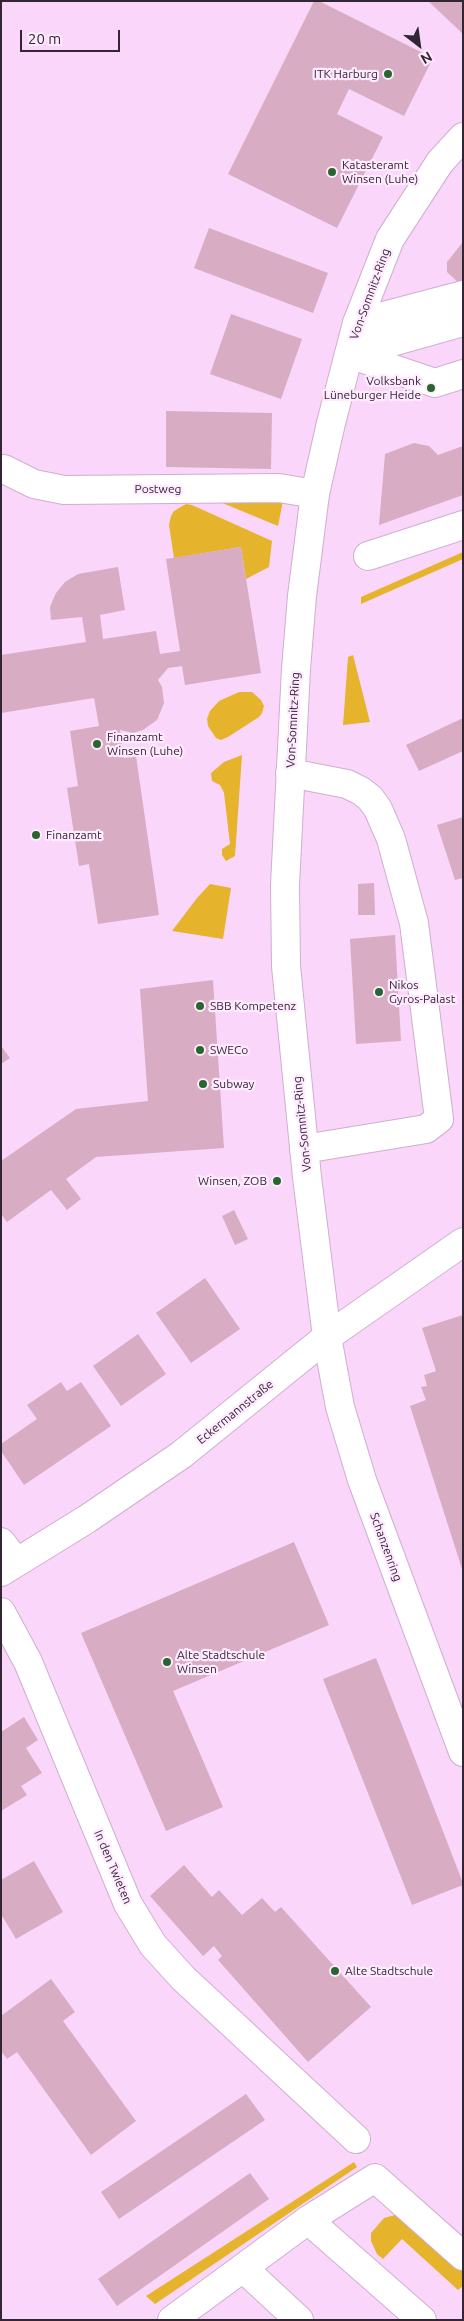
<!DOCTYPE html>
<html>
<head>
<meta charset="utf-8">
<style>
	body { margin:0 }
	#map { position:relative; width:464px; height:2321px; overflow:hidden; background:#fad7fa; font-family:Ubuntu,sans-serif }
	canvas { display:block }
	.frame { position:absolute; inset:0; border:2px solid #332634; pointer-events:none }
	.north { position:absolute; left:394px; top:20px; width:50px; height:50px; -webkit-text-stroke:4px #ffeaff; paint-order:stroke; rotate:150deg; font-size:14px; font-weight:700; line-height:20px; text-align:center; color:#332634 }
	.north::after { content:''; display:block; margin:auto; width:18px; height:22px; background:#332634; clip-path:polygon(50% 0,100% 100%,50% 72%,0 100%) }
	.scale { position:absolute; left:20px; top:30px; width:100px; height:22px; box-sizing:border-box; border:2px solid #332634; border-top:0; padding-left:6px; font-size:15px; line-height:18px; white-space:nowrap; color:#332634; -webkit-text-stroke:4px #ffeaff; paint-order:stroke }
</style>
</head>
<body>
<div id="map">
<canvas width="464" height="2321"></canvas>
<div class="frame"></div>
<div class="north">N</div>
<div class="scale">20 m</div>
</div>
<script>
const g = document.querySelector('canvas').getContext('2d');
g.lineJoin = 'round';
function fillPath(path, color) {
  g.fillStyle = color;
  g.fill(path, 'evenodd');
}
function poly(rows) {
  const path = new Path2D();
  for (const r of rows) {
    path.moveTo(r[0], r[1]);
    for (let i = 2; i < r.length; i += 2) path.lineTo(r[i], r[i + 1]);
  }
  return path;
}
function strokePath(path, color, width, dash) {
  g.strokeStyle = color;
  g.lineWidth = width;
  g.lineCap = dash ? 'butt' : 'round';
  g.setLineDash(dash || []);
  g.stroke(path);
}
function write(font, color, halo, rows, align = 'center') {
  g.font = font + ' Ubuntu,sans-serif';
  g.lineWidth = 4.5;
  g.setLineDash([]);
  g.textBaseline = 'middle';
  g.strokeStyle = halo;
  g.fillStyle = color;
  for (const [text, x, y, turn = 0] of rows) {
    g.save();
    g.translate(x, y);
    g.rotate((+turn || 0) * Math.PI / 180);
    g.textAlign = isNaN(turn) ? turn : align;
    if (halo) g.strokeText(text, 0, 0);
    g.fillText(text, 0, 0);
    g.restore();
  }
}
const green = poly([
	[203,495,284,496,278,526],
	[186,504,192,505,272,541,269,567,246,579,241,547,174,558,169,525,171,516,174,511],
	[463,552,463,559,361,604,361,597],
	[353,655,370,722,343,725,348,657],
	[239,692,252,692,261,700,264,706,262,713,259,717,228,737,221,740,216,738,208,726,207,719,210,711,219,701],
	[242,755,235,856,226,861,222,855,222,849,230,844,224,793,220,785,212,781,211,773,224,762],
	[210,884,231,888,223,939,172,931,197,898],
	[354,2162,357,2167,155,2304,146,2296],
	[399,2214,463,2271,463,2286,458,2290,402,2239,383,2259,377,2254,371,2241,371,2233,384,2218]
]);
const building = poly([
	[314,1,319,1,433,58,404,116,349,89,337,114,383,137,337,228,228,174],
	[428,1,463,1,463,34],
	[209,228,328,273,313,313,194,268],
	[463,242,463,290,461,285,447,272,447,262],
	[231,314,302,339,281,399,210,374],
	[166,411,272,413,271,469,166,467],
	[414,443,429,446,438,455,463,446,463,495,379,525,385,454],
	[241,547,261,673,185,685,182,666,168,668,158,680,162,687,164,703,157,720,143,730,133,733,120,730,124,758,136,756,159,915,98,924,89,864,79,866,67,788,78,786,70,731,99,726,94,698,1,713,1,655,86,642,82,617,51,620,50,607,56,593,65,582,78,574,118,567,125,610,100,615,103,639,156,631,160,654,180,651,166,559],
	[463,718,463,751,419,771,406,745],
	[463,817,463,878,455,880,437,825],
	[374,883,375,915,358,915,358,884],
	[395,935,401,1041,356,1044,350,939],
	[213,980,224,1148,96,1157,66,1179,81,1199,67,1210,51,1190,7,1222,1,1214,1,1161,76,1109,148,1101,140,989],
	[1,1046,10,1058,1,1064],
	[234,1210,248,1239,235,1245,222,1216],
	[205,1278,240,1329,191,1363,156,1313],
	[463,1315,463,1568,462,1569,410,1406,426,1400,421,1387,427,1386,424,1375,436,1371,422,1328],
	[138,1334,166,1374,121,1406,93,1366],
	[61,1382,67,1391,81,1382,111,1426,24,1485,1,1451,1,1444,37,1419,27,1405],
	[294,1542,329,1625,173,1691,223,1807,166,1831,81,1633],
	[376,1658,463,1883,463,1885,412,1905,323,1679],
	[24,1717,38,1740,26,1748,42,1773,21,1786,27,1795,1,1811,1,1732],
	[34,1861,63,1912,16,1939,1,1914,1,1880],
	[184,1865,212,1897,219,1890,242,1915,262,1898,275,1912,281,1907,371,2007,308,2062,218,1960,222,1956,214,1946,203,1956,150,1896],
	[51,1979,75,2012,63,2021,136,2121,91,2155,17,2052,7,2059,1,2051,1,2016],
	[246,2094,265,2120,119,2219,101,2192],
	[250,2173,269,2199,117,2306,98,2279]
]);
const minor = poly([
	[357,323,463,295],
	[349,354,435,383,463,374],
	[349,354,463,322],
	[4,469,34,484,64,490,279,488,315,494],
	[368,556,463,525],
	[290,773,347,784,361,791,370,798,378,809,391,839,414,923,439,1119,426,1129,304,1149],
	[1,1542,16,1562],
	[1,1572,87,1519,181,1455,327,1337,463,1242],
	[1,1612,28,1662,128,1904,153,1945,183,1978,356,2139],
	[308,2220,422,2320],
	[243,2268,299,2320],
	[172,2320,308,2220,375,2178,463,2256]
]);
const major = poly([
	[463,137,440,162,390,239,357,323,331,423,315,494,302,596,296,669,285,885,286,966,307,1177,327,1337,340,1407,362,1480,463,1752]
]);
const markers = [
	[388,74,5,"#27662f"],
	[332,172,5,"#27662f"],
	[431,388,5,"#27662f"],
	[97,744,5,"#27662f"],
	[36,835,5,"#27662f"],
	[379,992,5,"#27662f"],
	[200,1006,5,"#27662f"],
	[200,1050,5,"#27662f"],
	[203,1084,5,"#27662f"],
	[277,1181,5,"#27662f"],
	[167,1662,5,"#27662f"],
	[335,1971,5,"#27662f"]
];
const poiNames = [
	["ITK Harburg",378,74,"right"],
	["Katasteramt",342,165],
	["Winsen (Luhe)",342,179],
	["Volksbank",421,381,"right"],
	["Lüneburger Heide",421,395,"right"],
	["Finanzamt",107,737],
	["Winsen (Luhe)",107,751],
	["Finanzamt",46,835],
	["Nikos",389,985],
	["Gyros-Palast",389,999],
	["SBB Kompetenz",210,1006],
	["SWECo",210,1050],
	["Subway",213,1084],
	["Winsen, ZOB",267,1181,"right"],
	["Alte Stadtschule",177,1655],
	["Winsen",177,1669],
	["Alte Stadtschule",345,1971]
];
const streetNames = [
	["Von-Somnitz-Ring",370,294,-70],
	["Postweg",158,489],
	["Von-Somnitz-Ring",293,720,-87],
	["Von-Somnitz-Ring",302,1124,-96],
	["Eckermannstraße",235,1412,-39],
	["Schanzenring",386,1547,70],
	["In den Twieten",113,1867,67]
];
fillPath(green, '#e6b32c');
fillPath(building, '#d8acc2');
strokePath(minor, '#cfaecf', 30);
strokePath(major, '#cfaecf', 30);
strokePath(minor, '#fff', 28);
strokePath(major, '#fff', 28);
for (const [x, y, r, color] of markers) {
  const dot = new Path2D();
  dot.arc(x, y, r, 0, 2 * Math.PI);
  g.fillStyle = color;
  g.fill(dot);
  strokePath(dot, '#ffeaff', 2);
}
write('12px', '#332634', '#ffeaff', poiNames, 'left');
write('12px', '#332634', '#ffeaff', streetNames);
</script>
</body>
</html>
